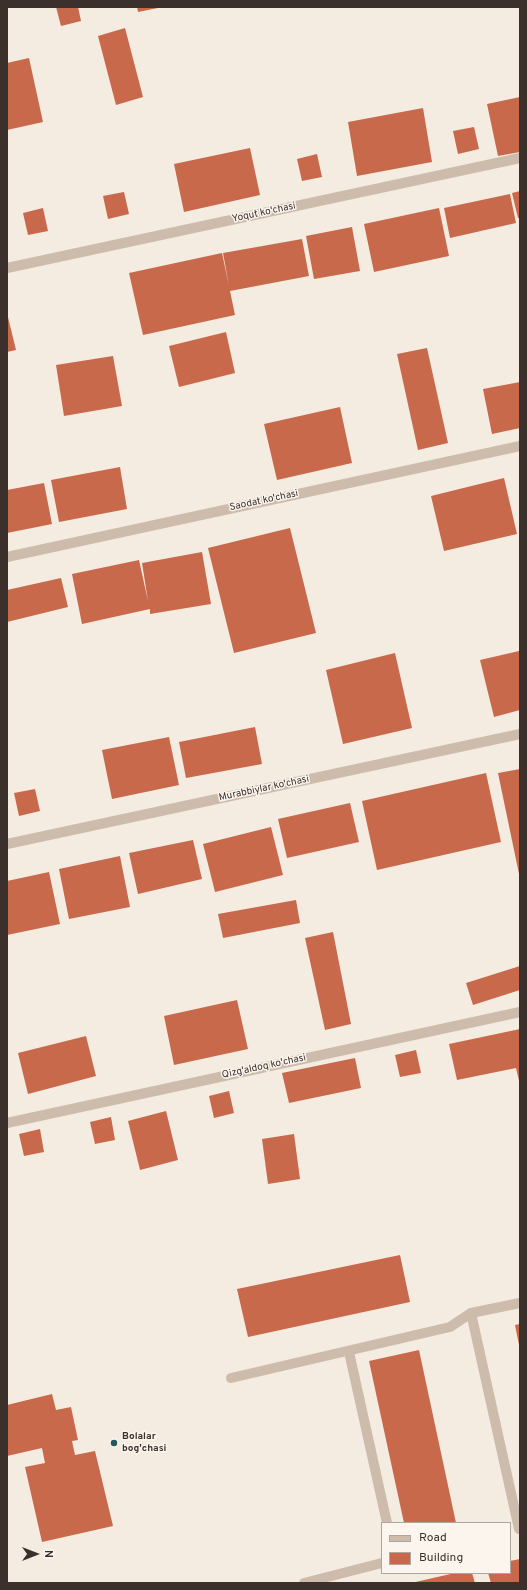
<!DOCTYPE html>
<html>
<head>
<meta charset="utf-8">
<style>
	body { margin:0 }
	#map { position:relative; width:527px; height:1590px; overflow:hidden; background:#f4ebe1; font-family:Overpass,sans-serif }
	canvas { display:block }
	.frame { position:absolute; inset:0; border:8px solid #3b302b; pointer-events:none }
	.legend { position:absolute; left:381px; top:1522px; width:130px; height:52px; box-sizing:border-box; background:#fbf5ee; border:1px solid #aea6a0; margin:0; padding:5px 7px; list-style:none; font-size:12px; color:#3b302b }
	.legend li { display:flex; align-items:center; gap:8px; height:20px }
	.legend b { width:20px; border:1px solid #aea6a0 }
	.north { position:absolute; left:16px; top:1534px; width:40px; height:40px; -webkit-text-stroke:3px #fbf5ee; paint-order:stroke; rotate:90deg; font-size:11px; font-weight:700; line-height:16px; text-align:center; color:#3b302b }
	.north::after { content:''; display:block; margin:auto; width:14px; height:18px; background:#3b302b; clip-path:polygon(50% 0,100% 100%,50% 72%,0 100%) }
</style>
</head>
<body>
<div id="map">
<canvas width="527" height="1590"></canvas>
<div class="frame"></div>
<ul class="legend">
<li><b style="height:5px;background:#cdbbac"></b>Road</li>
<li><b style="height:11px;background:#c8694b"></b>Building</li>
</ul>
<div class="north">N</div>
</div>
<script>
const g = document.querySelector('canvas').getContext('2d');
g.lineJoin = 'round';
function fillPath(path, color) {
  g.fillStyle = color;
  g.fill(path, 'evenodd');
}
function poly(rows) {
  const path = new Path2D();
  for (const r of rows) {
    path.moveTo(r[0], r[1]);
    for (let i = 2; i < r.length; i += 2) path.lineTo(r[i], r[i + 1]);
  }
  return path;
}
function strokePath(path, color, width, dash) {
  g.strokeStyle = color;
  g.lineWidth = width;
  g.lineCap = dash ? 'butt' : 'round';
  g.setLineDash(dash || []);
  g.stroke(path);
}
function write(font, color, halo, rows, align = 'center') {
  g.font = font + ' Overpass,sans-serif';
  g.lineWidth = 3;
  g.setLineDash([]);
  g.textBaseline = 'middle';
  g.strokeStyle = halo;
  g.fillStyle = color;
  for (const [text, x, y, turn = 0] of rows) {
    g.save();
    g.translate(x, y);
    g.rotate((+turn || 0) * Math.PI / 180);
    g.textAlign = isNaN(turn) ? turn : align;
    if (halo) g.strokeText(text, 0, 0);
    g.fillText(text, 0, 0);
    g.restore();
  }
}
const building = poly([
	[56,7,78,7,81,21,61,26],
	[137,7,158,7,158,8,138,12],
	[125,28,143,97,116,105,98,36],
	[29,58,43,122,7,130,7,63],
	[520,97,520,152,498,156,487,104],
	[423,108,432,162,357,176,348,122],
	[474,127,479,149,458,154,453,131],
	[250,148,260,195,184,212,174,164],
	[317,154,322,177,302,181,297,159],
	[520,191,520,218,518,218,512,193],
	[124,192,129,214,108,219,103,196],
	[510,194,516,223,450,238,444,208],
	[43,208,48,231,28,235,23,213],
	[439,208,449,256,374,272,364,224],
	[352,227,360,271,314,279,306,236],
	[302,239,309,276,230,291,235,315,143,335,129,273,222,253,229,286,223,253],
	[7,313,16,350,7,352],
	[226,332,235,373,179,387,169,346],
	[427,348,448,443,418,450,397,354],
	[113,356,122,406,64,416,56,365],
	[520,382,520,428,492,434,483,389],
	[340,407,352,463,277,480,264,424],
	[120,467,127,509,59,522,51,480],
	[504,478,517,534,444,551,431,496],
	[44,483,52,524,7,533,7,490],
	[290,528,316,633,234,653,208,548],
	[202,552,211,604,150,614,150,609,82,624,72,574,139,560,148,601,142,563],
	[61,578,68,607,7,622,7,590],
	[519,651,520,710,494,717,480,660],
	[395,653,412,728,343,744,326,670],
	[255,727,262,764,186,778,179,742],
	[169,737,179,785,112,799,102,750],
	[520,769,520,874,519,874,498,773],
	[486,773,501,842,377,870,362,801],
	[35,789,40,811,19,816,14,793],
	[350,803,359,842,287,858,278,819],
	[271,827,283,875,215,892,203,844],
	[193,840,202,879,138,894,129,853],
	[120,856,130,907,69,919,59,869],
	[49,872,60,924,7,935,7,881],
	[296,900,300,923,223,938,218,914],
	[333,932,351,1024,325,1030,305,938],
	[520,966,520,990,473,1005,466,983],
	[237,1000,248,1049,174,1065,164,1016],
	[520,1029,520,1085,516,1068,457,1080,449,1044],
	[86,1036,96,1076,28,1094,18,1053],
	[416,1050,421,1073,400,1077,395,1055],
	[355,1058,361,1088,289,1103,282,1073],
	[229,1091,234,1113,214,1118,209,1096],
	[166,1111,178,1160,140,1170,128,1121],
	[111,1117,115,1140,95,1144,90,1122],
	[40,1129,44,1152,24,1156,19,1134],
	[294,1134,300,1179,268,1184,262,1139],
	[400,1255,410,1302,248,1337,237,1289],
	[520,1324,520,1345,519,1345,515,1325],
	[419,1350,456,1523,404,1523,369,1361],
	[52,1394,56,1410,71,1407,78,1440,72,1441,75,1455,95,1451,113,1526,42,1542,25,1467,45,1463,42,1448,7,1456,7,1405],
	[520,1559,520,1583,491,1583,488,1573,510,1573,510,1561],
	[455,1573,472,1573,475,1583,411,1583]
]);
const minor = poly([
	[7,268,520,158],
	[7,557,520,446],
	[7,844,520,734],
	[7,1123,520,1012],
	[471,1313,519,1529],
	[349,1352,387,1523],
	[231,1378,450,1327,471,1313,520,1303],
	[304,1583,382,1563]
]);
const markers = [
	[114,1443,4,"#1f5a5e"]
];
const streetNames = [
	["Yoqut ko'chasi",264,213,-12],
	["Saodat ko'chasi",264,501,-12],
	["Murabbiylar ko'chasi",264,789,-12],
	["Qizg'aldoq ko'chasi",264,1067,-12]
];
const poiNames = [
	["Bolalar",122,1437],
	["bog'chasi",122,1449]
];
fillPath(building, '#c8694b');
strokePath(minor, '#cdbbac', 10);
for (const [x, y, r, color] of markers) {
  const dot = new Path2D();
  dot.arc(x, y, r, 0, 2 * Math.PI);
  g.fillStyle = color;
  g.fill(dot);
  strokePath(dot, '#fbf5ee', 1.5);
}
write('10px', '#3b302b', '#fbf5ee', streetNames);
write('bold 10px', '#3b302b', '#fbf5ee', poiNames, 'left');
</script>
</body>
</html>
